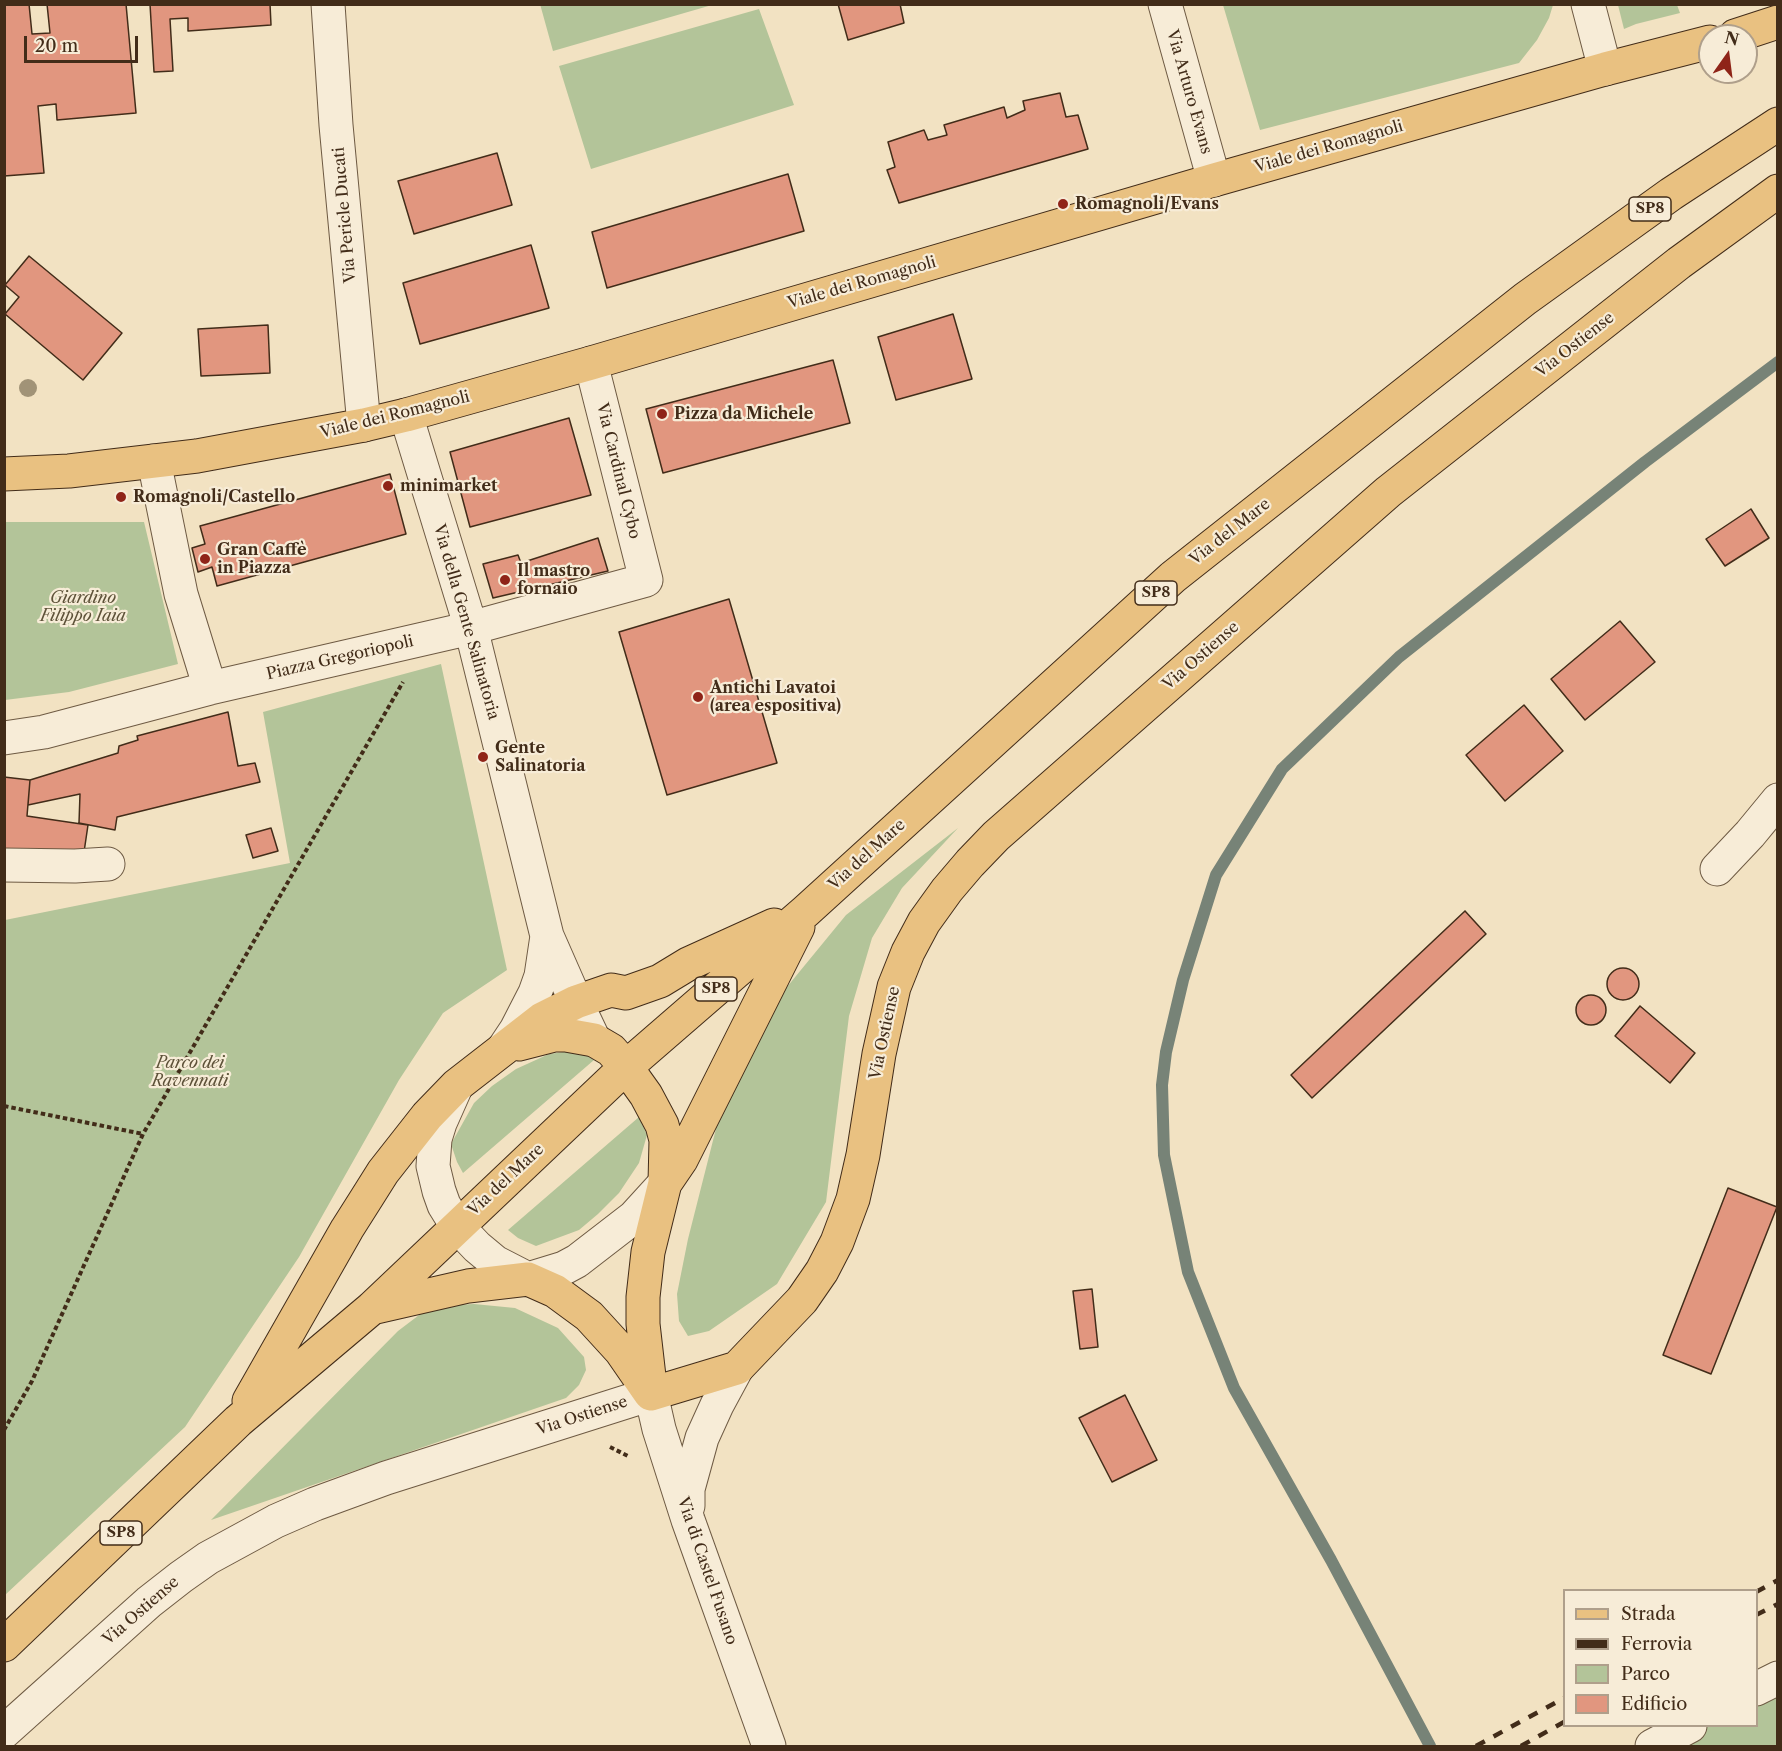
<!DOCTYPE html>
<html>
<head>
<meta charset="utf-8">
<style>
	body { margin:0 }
	#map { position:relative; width:1782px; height:1751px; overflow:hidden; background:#f2e2c2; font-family:"Libre Caslon Text",serif }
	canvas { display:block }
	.frame { position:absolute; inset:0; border:6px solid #422c19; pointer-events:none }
	.legend { position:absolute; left:1563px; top:1589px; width:195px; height:138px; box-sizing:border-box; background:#f7ecd7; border:2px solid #af9f8b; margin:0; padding:8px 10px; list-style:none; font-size:18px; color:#422c19 }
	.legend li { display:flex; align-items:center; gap:12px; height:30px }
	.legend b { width:30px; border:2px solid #af9f8b }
	.north { position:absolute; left:1698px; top:24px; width:60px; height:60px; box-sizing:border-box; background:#f7ecd7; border:2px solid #af9f8b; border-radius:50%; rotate:14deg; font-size:16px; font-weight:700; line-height:24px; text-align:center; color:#422c19 }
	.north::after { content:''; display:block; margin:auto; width:21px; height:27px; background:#8f2418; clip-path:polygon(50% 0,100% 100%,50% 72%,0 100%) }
	.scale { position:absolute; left:24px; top:36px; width:114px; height:27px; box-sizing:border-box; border:3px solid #422c19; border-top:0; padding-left:8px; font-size:18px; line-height:21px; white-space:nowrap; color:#422c19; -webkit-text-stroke:4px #f7ecd7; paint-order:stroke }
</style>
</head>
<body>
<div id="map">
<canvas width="1782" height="1751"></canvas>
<div class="frame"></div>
<ul class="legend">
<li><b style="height:8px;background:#e9c181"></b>Strada</li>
<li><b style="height:8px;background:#422c19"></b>Ferrovia</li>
<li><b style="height:16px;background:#b3c499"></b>Parco</li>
<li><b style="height:16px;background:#e1967f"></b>Edificio</li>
</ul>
<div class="north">N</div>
<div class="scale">20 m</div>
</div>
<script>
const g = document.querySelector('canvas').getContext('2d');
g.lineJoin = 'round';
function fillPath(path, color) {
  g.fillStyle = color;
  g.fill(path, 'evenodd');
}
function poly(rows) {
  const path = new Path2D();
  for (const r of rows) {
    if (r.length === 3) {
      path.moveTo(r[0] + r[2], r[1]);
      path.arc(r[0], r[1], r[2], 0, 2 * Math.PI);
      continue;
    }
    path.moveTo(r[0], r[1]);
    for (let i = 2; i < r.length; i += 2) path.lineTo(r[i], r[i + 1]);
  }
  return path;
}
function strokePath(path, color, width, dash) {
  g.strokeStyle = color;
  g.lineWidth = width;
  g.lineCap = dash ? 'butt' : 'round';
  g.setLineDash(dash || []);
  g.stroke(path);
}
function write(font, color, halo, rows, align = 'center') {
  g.font = font + ' "Libre Caslon Text",serif';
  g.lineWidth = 4.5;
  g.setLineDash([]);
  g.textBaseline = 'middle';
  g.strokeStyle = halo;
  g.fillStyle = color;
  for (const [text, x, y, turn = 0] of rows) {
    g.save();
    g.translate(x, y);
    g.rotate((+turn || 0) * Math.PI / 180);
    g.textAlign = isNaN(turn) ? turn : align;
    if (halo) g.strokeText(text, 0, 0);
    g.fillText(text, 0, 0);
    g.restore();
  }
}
const green = poly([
	[540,4,712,4,712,5,553,51],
	[1223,5,1223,4,1553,5,1549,18,1537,40,1519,63,1260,130],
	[1618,5,1677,5,1680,13,1636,24,1624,29],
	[759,9,794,105,591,169,559,66],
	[5,522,144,522,178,664,69,692,5,700],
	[441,664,507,970,443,1013,399,1080,299,1257,185,1427,5,1595,5,920,290,863,263,712],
	[958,828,902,888,872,938,849,1016,826,1202,777,1284,709,1331,688,1336,679,1321,677,1294,688,1239,721,1109,773,1004,846,915],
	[577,1050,594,1060,463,1173,457,1162,451,1144,474,1103,492,1086,516,1069,549,1054],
	[639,1117,647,1135,639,1163,619,1193,598,1214,579,1230,536,1246,518,1238,508,1230],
	[474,1304,515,1308,558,1328,584,1357,586,1370,579,1385,566,1398,211,1520,398,1331,431,1306],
	[1777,1678,1777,1746,1652,1746,1690,1726,1756,1726,1757,1689]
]);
const stream = poly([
	[1430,1746,1331,1560,1234,1388,1188,1272,1164,1155,1162,1085,1166,1052,1183,980,1216,875,1282,769,1399,657,1645,462,1778,362]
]);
const building = poly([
	[4,4,29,4,32,34,50,33,47,4,126,4,136,113,57,120,56,104,38,106,44,173,4,176,4,4],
	[150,4,270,4,271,25,188,31,188,18,170,19,173,71,154,72,150,4],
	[838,4,900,4,904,23,848,40,838,4],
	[1060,93,1066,117,1078,115,1088,149,899,203,887,170,895,167,888,142,924,130,928,140,947,135,944,125,1004,107,1007,118,1025,110,1023,101,1060,93],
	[497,153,512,205,414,234,398,181,497,153],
	[788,174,804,231,607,288,592,232,788,174],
	[531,245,549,308,420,344,403,283,531,245],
	[29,256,122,333,83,380,5,314,19,297,5,285,29,256],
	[953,314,972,379,896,400,878,337,953,314],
	[268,325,270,373,201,376,198,329,268,325],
	[833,360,850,423,663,473,646,409,833,360],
	[569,418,591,495,470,527,450,452,569,418],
	[390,474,406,534,217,586,212,567,198,572,192,548,205,544,200,526,390,474],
	[1751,509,1769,538,1725,566,1706,539,1751,509],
	[598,538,608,571,493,598,483,564,518,555,521,563,598,538],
	[729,599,777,763,667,795,619,632,729,599],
	[1620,621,1655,662,1585,720,1551,679,1620,621],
	[1524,705,1563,751,1505,801,1466,755,1524,705],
	[228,712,238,766,255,763,260,782,117,817,115,830,79,823,80,794,28,805,30,780,118,753,119,746,138,740,137,736,228,712],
	[4,777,30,780,27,816,88,825,83,859,4,853,4,777],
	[271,828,278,851,253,858,246,835,271,828],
	[1465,911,1486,934,1312,1098,1291,1075,1465,911],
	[1623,984,16],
	[1591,1010,15],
	[1640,1006,1695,1053,1670,1083,1615,1036,1640,1006],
	[1728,1188,1777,1207,1711,1374,1663,1355,1728,1188],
	[1092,1289,1098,1347,1080,1349,1073,1291,1092,1289],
	[1125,1395,1157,1460,1112,1482,1079,1418,1125,1395]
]);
const path = poly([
	[4,1106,143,1134],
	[4,1430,32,1381,143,1134,403,682],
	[610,1447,630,1457]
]);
const minor = poly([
	[328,4,336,125,364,425],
	[1165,4,1214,180],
	[1588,4,1605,69],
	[406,415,471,628,547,936,576,1002,594,1040],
	[154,461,181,594,210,688],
	[4,738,44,732,210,688,471,628,646,580,591,363],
	[4,865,75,866,108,864],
	[1717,869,1750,834,1778,800],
	[504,1048,516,1030,535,993,541,976,547,936],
	[456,1087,440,1123,435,1139,433,1166,439,1191,444,1205,457,1226,477,1247,495,1262,528,1279,564,1268,577,1261,634,1217,665,1183],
	[688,1506,688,1489,702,1438,717,1405,737,1368],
	[1756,1689,1778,1678],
	[4,1732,149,1602,181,1577,208,1558,276,1521,315,1504,386,1478,651,1394,659,1429,688,1520,769,1746],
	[1652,1746,1690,1726]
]);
const major = poly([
	[1735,36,1778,22],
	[4,474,69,471,197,456,364,425,406,415,591,363,1214,180,1605,69,1710,42],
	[519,1044,554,1035,566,1035,594,1040,611,1050,626,1067,646,1095,662,1125,666,1140,665,1183,648,1252,643,1297,643,1324,651,1394],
	[666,1182,681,1160,798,927],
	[372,1308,468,1286,528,1279,555,1291,589,1316,621,1351,650,1393],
	[651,1394,737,1368,802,1300,822,1271,837,1242,853,1199,863,1155,879,1054,894,987,908,952,924,922,947,890,970,863,996,836,1388,492,1679,263,1778,191],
	[249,1401,347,1229,366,1199,383,1172,427,1116,457,1085,542,1019,576,1002,611,990,626,993,660,981,688,964,774,925],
	[4,1645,238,1421,372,1308,626,1067,806,911,1173,577,1525,299,1671,194,1778,124]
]);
const rail = poly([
	[1756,1592,1778,1580],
	[1756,1615,1778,1604],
	[1476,1746,1564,1698],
	[1521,1746,1564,1722]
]);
const trees = [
	[28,388]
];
const markers = [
	[1063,204,6,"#8f2418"],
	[662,414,6,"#8f2418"],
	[388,486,6,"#8f2418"],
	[121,497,6,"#8f2418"],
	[205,559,6,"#8f2418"],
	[505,580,6,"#8f2418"],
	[698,697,6,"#8f2418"],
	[483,757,6,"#8f2418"]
];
const shields = [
	[1650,209,42],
	[1156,593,42],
	[716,989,42],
	[121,1533,42]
];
const shieldNames = [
	["SP8",1650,209],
	["SP8",1156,593],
	["SP8",716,989],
	["SP8",121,1533]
];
const streetNames = [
	["Via Arturo Evans",1189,92,74],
	["Viale dei Romagnoli",1329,147,-16],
	["Via Pericle Ducati",345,215,-95],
	["Viale dei Romagnoli",862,283,-16],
	["Via Ostiense",1575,345,-38],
	["Viale dei Romagnoli",395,415,-14],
	["Via Cardinal Cybo",618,471,76],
	["Via del Mare",1230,532,-38],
	["Via della Gente Salinatoria",466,622,74],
	["Via Ostiense",1201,656,-41],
	["Piazza Gregoriopoli",340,658,-13],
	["Via del Mare",867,855,-42],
	["Via Ostiense",885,1033,-78],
	["Via del Mare",506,1180,-43],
	["Via Ostiense",582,1416,-18],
	["Via di Castel Fusano",707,1571,71],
	["Via Ostiense",141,1611,-41]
];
const poiNames = [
	["Romagnoli/Evans",1075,204],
	["Pizza da Michele",674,414],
	["minimarket",400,486],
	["Romagnoli/Castello",133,497],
	["Gran Caffè",217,550],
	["in Piazza",217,568],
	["Il mastro",517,571],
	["fornaio",517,589],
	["Antichi Lavatoi",710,688],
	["(area espositiva)",710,706],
	["Gente",495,748],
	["Salinatoria",495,766]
];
const parkNames = [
	["Giardino",83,598],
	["Filippo Iaia",83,616],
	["Parco dei",190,1063],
	["Ravennati",190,1081]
];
fillPath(green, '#b3c499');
strokePath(stream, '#778377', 12);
fillPath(building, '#e1967f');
strokePath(building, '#422c19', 1.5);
strokePath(minor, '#6e5a43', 35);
strokePath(major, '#422c19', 35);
strokePath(path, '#422c19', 4, [4.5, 3]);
strokePath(minor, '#f7ecd7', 33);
strokePath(major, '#e9c181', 33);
strokePath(rail, '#422c19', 4.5, [10, 10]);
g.fillStyle = '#a19377';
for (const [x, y] of trees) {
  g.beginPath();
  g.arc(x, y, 9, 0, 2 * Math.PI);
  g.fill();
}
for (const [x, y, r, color] of markers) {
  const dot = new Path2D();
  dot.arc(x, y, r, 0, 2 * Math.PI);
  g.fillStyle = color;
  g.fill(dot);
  strokePath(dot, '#f7ecd7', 2);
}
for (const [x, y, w] of shields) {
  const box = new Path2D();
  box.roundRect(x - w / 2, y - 12, w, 24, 4.5);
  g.fillStyle = '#f7ecd7';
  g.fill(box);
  strokePath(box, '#422c19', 1.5);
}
write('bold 15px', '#422c19', null, shieldNames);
write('16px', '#422c19', '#f7ecd7', streetNames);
write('bold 16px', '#422c19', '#f7ecd7', poiNames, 'left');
write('italic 16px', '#5e5239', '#f7ecd7', parkNames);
</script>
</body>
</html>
